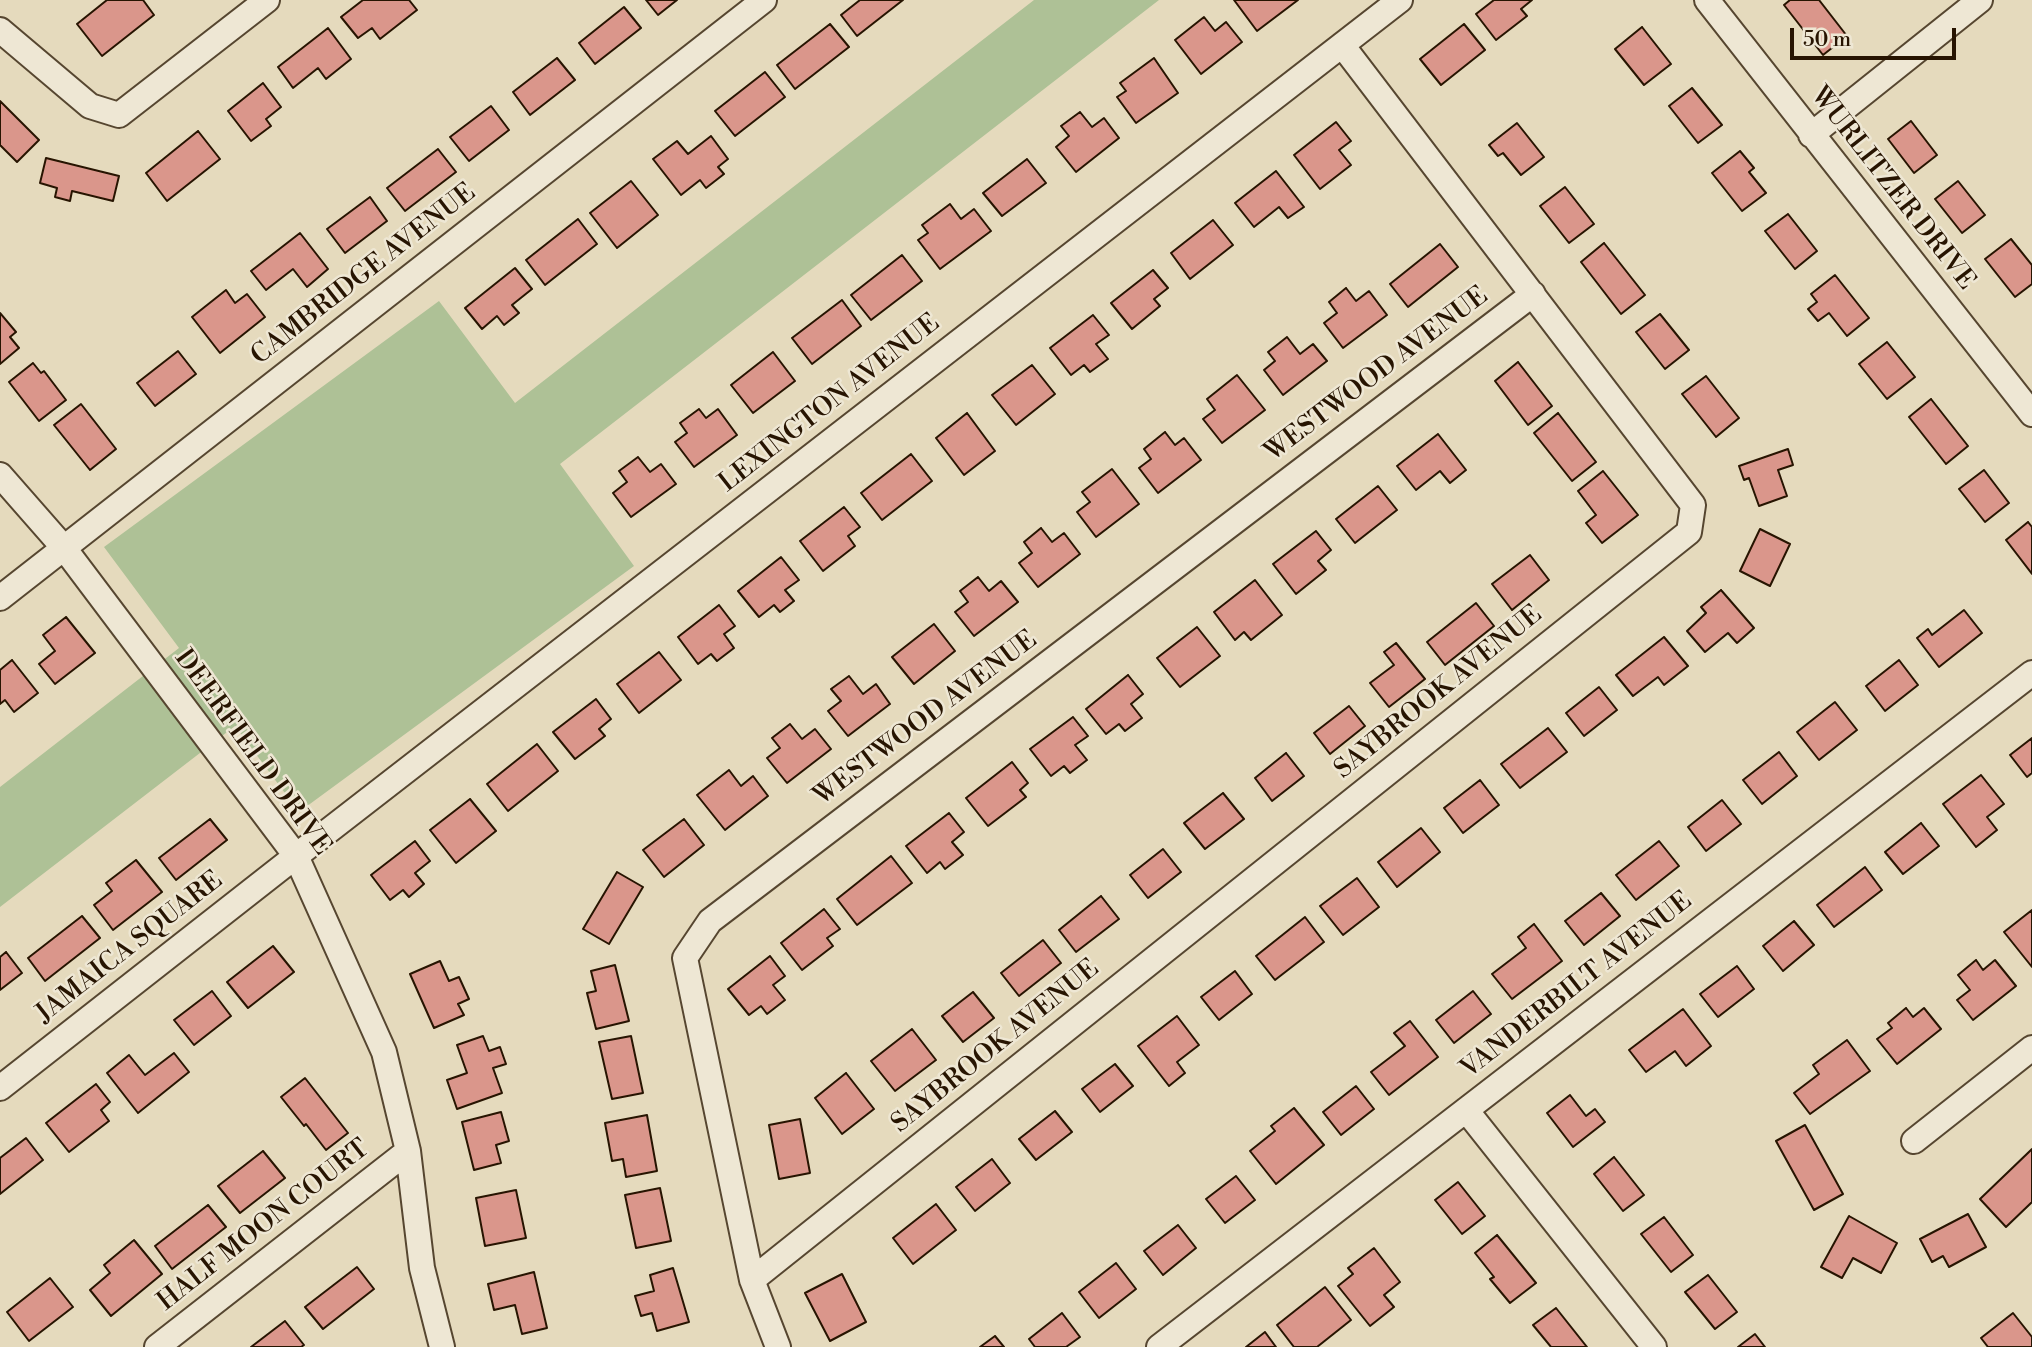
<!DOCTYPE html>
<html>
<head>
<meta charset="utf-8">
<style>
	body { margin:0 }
	#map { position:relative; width:2032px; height:1347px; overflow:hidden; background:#e5dabd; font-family:"Libre Bodoni",serif }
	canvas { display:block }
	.scale { position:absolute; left:1790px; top:28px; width:166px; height:32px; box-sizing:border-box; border:4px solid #271401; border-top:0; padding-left:9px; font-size:21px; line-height:24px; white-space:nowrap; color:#271401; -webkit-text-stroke:5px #eee7d4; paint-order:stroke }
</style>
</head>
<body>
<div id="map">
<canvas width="2032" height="1347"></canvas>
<div class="scale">50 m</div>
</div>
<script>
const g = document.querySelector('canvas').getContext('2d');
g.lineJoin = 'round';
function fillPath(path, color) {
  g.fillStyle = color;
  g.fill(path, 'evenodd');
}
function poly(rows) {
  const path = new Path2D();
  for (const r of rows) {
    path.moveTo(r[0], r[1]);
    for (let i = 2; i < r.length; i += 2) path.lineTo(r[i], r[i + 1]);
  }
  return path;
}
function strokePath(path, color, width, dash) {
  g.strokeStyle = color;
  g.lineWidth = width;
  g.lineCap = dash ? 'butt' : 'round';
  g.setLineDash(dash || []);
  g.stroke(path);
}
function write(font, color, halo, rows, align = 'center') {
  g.font = font + ' "Libre Bodoni",serif';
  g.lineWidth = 5;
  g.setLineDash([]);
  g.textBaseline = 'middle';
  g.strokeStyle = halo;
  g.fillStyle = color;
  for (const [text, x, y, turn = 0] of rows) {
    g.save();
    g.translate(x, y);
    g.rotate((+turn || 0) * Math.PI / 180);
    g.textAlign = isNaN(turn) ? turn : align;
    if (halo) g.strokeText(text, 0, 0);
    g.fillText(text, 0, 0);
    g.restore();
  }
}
const green = poly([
	[1034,0,1159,0,560,464,634,566,299,812,235,726,0,907,0,787,179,648,104,547,439,301,515,403]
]);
const building = poly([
	[107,0,143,0,154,15,102,56,77,24,107,0],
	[363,0,409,0,417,10,380,39,372,28,358,38,341,17,363,0],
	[646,0,677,0,658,15,646,0],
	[860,0,903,0,857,36,841,15,860,0],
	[1234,0,1298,0,1257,31,1234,0],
	[1494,0,1532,0,1521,9,1527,16,1496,40,1476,14,1494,0],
	[1790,0,1819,0,1847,36,1823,55,1784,5,1790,0],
	[624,7,641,28,595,64,579,43,624,7],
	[1204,17,1215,31,1226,22,1242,42,1201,74,1175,40,1204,17],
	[830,24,849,47,795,89,777,65,830,24],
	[1464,24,1485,50,1441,85,1420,59,1464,24],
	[1642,27,1671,64,1644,85,1615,49,1642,27],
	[328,28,351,59,326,79,318,68,293,88,278,67,328,28],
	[557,58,575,80,530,115,513,92,557,58],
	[1154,58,1178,93,1136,123,1117,97,1126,91,1120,83,1154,58],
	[765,72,785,97,735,136,715,111,765,72],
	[263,83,281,107,266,119,271,126,251,141,228,111,263,83],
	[1692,88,1722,125,1698,143,1669,106,1692,88],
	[0,101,39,140,17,162,0,145,0,101],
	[491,106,509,130,469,161,450,137,491,106],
	[1080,112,1092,127,1104,118,1119,138,1076,172,1056,147,1069,136,1061,126,1080,112],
	[1911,121,1937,155,1914,173,1888,139,1911,121],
	[1336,122,1351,141,1339,150,1351,165,1320,189,1294,155,1336,122],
	[1517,123,1544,157,1521,175,1503,153,1498,156,1489,145,1517,123],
	[198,131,220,159,167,201,146,173,198,131],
	[711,136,728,159,718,167,724,174,706,188,700,180,681,195,653,159,677,141,688,154,711,136],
	[438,149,456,172,405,211,387,188,438,149],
	[1740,151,1754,168,1749,172,1766,193,1742,211,1712,173,1740,151],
	[46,158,119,176,113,201,72,191,70,201,55,197,57,188,40,183,46,158],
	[1027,159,1046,183,1002,216,983,193,1027,159],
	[1276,171,1304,207,1288,218,1279,207,1254,227,1235,203,1276,171],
	[631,181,658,215,617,248,590,213,631,181],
	[1958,181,1985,215,1962,233,1935,199,1958,181],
	[1565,187,1594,224,1569,243,1540,206,1565,187],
	[370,197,387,221,345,253,327,229,370,197],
	[950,204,961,219,974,209,991,231,940,269,918,240,928,233,922,225,950,204],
	[1788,214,1817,251,1795,269,1765,231,1788,214],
	[578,219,597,244,545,285,526,260,578,219],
	[1213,220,1233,245,1190,279,1171,253,1213,220],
	[300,233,328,269,307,287,293,269,266,290,251,271,300,233],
	[2011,239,2032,265,2032,284,2015,297,1985,259,2011,239],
	[1604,243,1645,295,1621,314,1581,262,1604,243],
	[1440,244,1458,267,1408,307,1390,284,1440,244],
	[902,255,922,281,871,320,851,295,902,255],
	[515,268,532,289,512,305,519,313,504,325,497,316,482,329,465,308,515,268],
	[1153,270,1168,288,1154,299,1160,306,1132,329,1111,303,1153,270],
	[1835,275,1869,318,1847,336,1829,313,1818,321,1808,309,1817,302,1811,294,1835,275],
	[1346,288,1356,301,1369,291,1387,315,1343,348,1324,323,1337,313,1329,302,1346,288],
	[226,290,235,303,247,294,265,317,220,353,192,317,226,290],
	[842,300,861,326,812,364,792,338,842,300],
	[0,313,16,332,10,337,19,348,0,364,0,313],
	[1660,314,1689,350,1665,369,1636,332,1660,314],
	[1093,315,1109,335,1096,344,1108,359,1090,372,1084,365,1071,375,1050,348,1093,315],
	[1287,337,1300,354,1313,344,1327,361,1283,395,1264,370,1275,361,1268,352,1287,337],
	[1887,342,1915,377,1887,399,1859,364,1887,342],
	[178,351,196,374,155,406,137,383,178,351],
	[773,352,795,381,753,413,731,385,773,352],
	[1518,362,1552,406,1528,425,1495,381,1518,362],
	[33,363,41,373,44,371,66,400,39,421,9,382,33,363],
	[1032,365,1055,394,1016,425,992,395,1032,365],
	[1237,375,1265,410,1222,443,1203,419,1215,410,1207,399,1237,375],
	[1706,376,1739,418,1716,437,1682,394,1706,376],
	[1931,399,1968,446,1946,464,1909,417,1931,399],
	[81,404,116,449,90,470,54,425,81,404],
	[699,409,706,418,718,409,737,435,694,467,675,442,687,433,680,423,699,409],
	[967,413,995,451,964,475,936,438,967,413],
	[1558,413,1596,462,1572,481,1534,433,1558,413],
	[1165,432,1175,445,1184,438,1201,460,1158,493,1139,468,1151,459,1144,449,1165,432],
	[1438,434,1466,470,1450,483,1440,471,1416,490,1397,466,1438,434],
	[1788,449,1793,465,1778,470,1787,496,1759,506,1749,478,1744,480,1739,466,1788,449],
	[911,454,932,481,882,520,861,493,911,454],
	[638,457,650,472,661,464,676,484,631,517,613,493,627,482,619,471,638,457],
	[1112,469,1139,504,1096,537,1077,512,1090,502,1082,492,1112,469],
	[1984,470,2009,503,1985,522,1959,489,1984,470],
	[1603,471,1638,515,1602,543,1586,523,1596,515,1578,491,1603,471],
	[1378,486,1397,510,1355,543,1336,519,1378,486],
	[844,507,860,527,848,536,855,546,823,571,800,541,844,507],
	[2028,522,2032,527,2032,574,2006,540,2028,522],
	[1041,528,1052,542,1064,533,1080,554,1038,587,1019,563,1032,553,1024,542,1041,528],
	[1760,529,1790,544,1770,586,1740,571,1760,529],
	[1316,531,1331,550,1318,561,1326,570,1296,594,1273,564,1316,531],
	[1530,555,1549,580,1512,610,1492,584,1530,555],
	[781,557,799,580,785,590,794,601,780,612,774,605,759,617,738,591,781,557],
	[978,577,989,591,1001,581,1018,602,974,636,955,612,968,602,960,591,978,577],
	[1255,580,1282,615,1251,640,1244,632,1235,640,1214,612,1255,580],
	[1721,590,1754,628,1737,643,1728,633,1705,652,1687,631,1706,613,1701,607,1721,590],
	[1476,603,1494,626,1445,665,1427,642,1476,603],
	[719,605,735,626,724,634,734,648,717,661,711,654,698,664,678,637,719,605],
	[1964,610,1982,633,1939,667,1917,638,1928,629,1932,635,1964,610],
	[66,617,95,653,55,684,39,664,55,651,43,635,66,617],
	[934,624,955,651,914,684,892,657,934,624],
	[1197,627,1220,656,1180,687,1157,658,1197,627],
	[1664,637,1688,666,1664,685,1658,677,1633,696,1616,675,1664,637],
	[1396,643,1425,679,1389,707,1370,683,1394,665,1384,652,1396,643],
	[659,652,681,680,639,713,617,684,659,652],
	[12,660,38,693,14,712,5,700,0,704,0,670,12,660],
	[1899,660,1918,685,1885,711,1866,686,1899,660],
	[1128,675,1143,694,1131,704,1142,718,1125,731,1119,724,1106,734,1086,709,1128,675],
	[849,676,863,694,876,684,890,704,848,736,828,711,841,701,831,689,849,676],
	[1599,687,1617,710,1584,736,1566,713,1599,687],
	[596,699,611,719,599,729,605,736,575,759,553,732,596,699],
	[1835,702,1857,730,1819,760,1797,732,1835,702],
	[1349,706,1365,726,1330,754,1314,733,1349,706],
	[1073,717,1088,736,1075,745,1087,760,1070,773,1064,766,1051,776,1030,749,1073,717],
	[790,724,802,739,815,729,831,749,787,783,767,758,780,748,772,738,790,724],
	[1548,728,1567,752,1520,788,1501,764,1548,728],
	[2032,738,2032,773,2027,777,2010,755,2032,738],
	[537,744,558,771,508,811,487,784,537,744],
	[1779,752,1797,776,1762,804,1743,780,1779,752],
	[1286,753,1304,776,1272,801,1255,778,1286,753],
	[1012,762,1028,783,1020,790,1026,797,988,826,966,798,1012,762],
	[729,770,741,786,753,776,768,796,725,830,697,795,729,770],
	[1981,775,2004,804,1987,817,1997,830,1976,847,1943,804,1981,775],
	[1480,780,1499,805,1463,833,1444,808,1480,780],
	[1223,793,1244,819,1205,849,1184,823,1223,793],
	[470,799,496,831,456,863,430,830,470,799],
	[1722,800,1741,824,1706,851,1688,827,1722,800],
	[949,813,964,832,952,842,963,855,945,869,940,862,927,873,906,846,949,813],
	[210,819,227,840,176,880,159,858,210,819],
	[684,819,704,845,664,877,643,850,684,819],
	[1921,823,1939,846,1903,874,1885,852,1921,823],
	[1421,828,1440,852,1397,887,1378,862,1421,828],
	[415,841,430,861,415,873,424,884,409,897,403,890,390,900,371,875,415,841],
	[1659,841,1679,866,1636,900,1616,875,1659,841],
	[1163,849,1181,872,1148,898,1130,875,1163,849],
	[891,856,912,883,857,925,837,899,891,856],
	[136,860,162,892,113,930,94,905,112,891,106,883,136,860],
	[1865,867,1882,890,1834,927,1817,905,1865,867],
	[617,872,643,887,609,944,583,929,617,872],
	[1357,878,1379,907,1343,935,1320,906,1357,878],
	[1601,893,1620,916,1584,945,1565,921,1601,893],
	[1101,896,1119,919,1076,952,1059,930,1101,896],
	[824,909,840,929,827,938,833,946,802,970,781,943,824,909],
	[2032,910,2032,967,2004,932,2032,910],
	[82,916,100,938,45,981,28,958,82,916],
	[1305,917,1324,942,1275,980,1256,956,1305,917],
	[1794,921,1814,945,1783,971,1763,946,1794,921],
	[1534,924,1562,961,1512,999,1492,974,1526,948,1518,937,1534,924],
	[1043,940,1061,963,1019,996,1001,973,1043,940],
	[273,946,294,972,248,1008,227,982,273,946],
	[6,952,22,973,0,990,0,957,6,952],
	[770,956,785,976,773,985,785,1000,767,1014,761,1006,749,1015,728,989,770,956],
	[1976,960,1983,970,1995,960,2016,986,1973,1020,1957,1000,1970,990,1958,975,1976,960],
	[440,961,449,981,459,977,469,999,458,1004,464,1015,434,1028,410,974,440,961],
	[615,965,629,1021,596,1029,587,993,596,991,591,971,615,965],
	[1737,966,1754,989,1718,1017,1700,994,1737,966],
	[1235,971,1252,994,1219,1020,1201,997,1235,971],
	[212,991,231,1016,194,1045,174,1020,212,991],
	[1473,991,1491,1014,1454,1043,1436,1020,1473,991],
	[973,992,994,1018,963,1042,942,1016,973,992],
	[1906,1008,1913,1017,1924,1008,1941,1029,1897,1064,1877,1039,1892,1028,1888,1023,1906,1008],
	[1683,1009,1711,1046,1686,1066,1675,1051,1646,1072,1629,1050,1683,1009],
	[1177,1016,1199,1045,1177,1062,1185,1073,1169,1086,1138,1046,1177,1016],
	[1410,1021,1438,1057,1389,1095,1371,1072,1405,1046,1394,1033,1410,1021],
	[912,1029,936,1060,895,1091,871,1061,912,1029],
	[483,1036,489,1051,500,1047,506,1064,493,1068,502,1093,457,1109,447,1080,467,1073,457,1045,483,1036],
	[631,1036,643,1093,612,1099,599,1042,631,1036],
	[1847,1040,1870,1071,1810,1114,1794,1093,1819,1074,1813,1065,1847,1040],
	[174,1053,189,1072,138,1113,107,1073,129,1055,145,1075,174,1053],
	[1115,1064,1133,1086,1100,1112,1082,1089,1115,1064],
	[846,1073,874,1109,842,1134,815,1098,846,1073],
	[305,1078,348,1133,326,1150,306,1124,304,1126,281,1097,305,1078],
	[96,1084,110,1102,101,1110,109,1121,69,1152,46,1123,96,1084],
	[1356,1086,1374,1109,1341,1135,1323,1112,1356,1086],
	[1570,1095,1586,1116,1595,1109,1605,1122,1573,1147,1547,1113,1570,1095],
	[1294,1108,1324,1145,1276,1184,1250,1151,1275,1131,1271,1126,1294,1108],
	[1055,1111,1072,1132,1036,1160,1019,1139,1055,1111],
	[501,1112,509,1141,496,1145,501,1163,474,1170,462,1122,501,1112],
	[647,1115,657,1171,626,1177,623,1159,612,1161,605,1123,647,1115],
	[800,1119,810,1173,779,1179,769,1125,800,1119],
	[1805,1125,1843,1194,1814,1210,1776,1141,1805,1125],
	[26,1138,43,1160,0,1194,0,1158,26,1138],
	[2032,1149,2032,1202,2006,1227,1980,1199,2032,1149],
	[263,1151,285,1178,240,1213,218,1186,263,1151],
	[1614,1157,1644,1195,1623,1211,1594,1174,1614,1157],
	[992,1159,1010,1183,975,1211,956,1187,992,1159],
	[1236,1176,1255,1200,1225,1223,1206,1199,1236,1176],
	[1458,1182,1485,1216,1462,1234,1435,1200,1458,1182],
	[660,1188,671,1241,636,1248,625,1195,660,1188],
	[516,1190,526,1238,485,1246,476,1198,516,1190],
	[936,1204,956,1230,913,1264,893,1238,936,1204],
	[208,1205,226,1227,172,1269,155,1246,208,1205],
	[1968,1214,1986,1247,1949,1267,1943,1256,1932,1262,1920,1239,1968,1214],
	[1849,1216,1897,1243,1881,1273,1853,1258,1842,1278,1821,1267,1849,1216],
	[1664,1217,1693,1255,1671,1272,1641,1234,1664,1217],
	[1178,1225,1196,1248,1163,1275,1144,1251,1178,1225],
	[1497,1235,1536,1283,1510,1303,1490,1279,1494,1277,1475,1253,1497,1235],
	[134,1240,162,1274,111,1316,90,1290,110,1273,104,1265,134,1240],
	[1374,1248,1400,1282,1384,1295,1394,1307,1370,1326,1338,1286,1353,1274,1348,1268,1374,1248],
	[1116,1263,1136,1289,1099,1318,1079,1292,1116,1263],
	[357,1267,374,1289,323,1329,305,1307,357,1267],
	[673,1268,689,1322,657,1331,652,1313,641,1316,635,1296,654,1291,650,1275,673,1268],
	[534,1272,547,1328,522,1334,515,1305,494,1310,488,1284,534,1272],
	[842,1274,866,1322,830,1341,805,1293,842,1274],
	[1708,1275,1737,1312,1715,1329,1685,1292,1708,1275],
	[50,1278,73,1307,29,1341,7,1312,50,1278],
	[1325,1287,1351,1320,1317,1347,1294,1347,1277,1325,1325,1287],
	[1556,1308,1587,1347,1551,1347,1533,1325,1556,1308],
	[1062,1313,1080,1337,1066,1347,1035,1347,1029,1339,1062,1313],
	[2013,1313,2032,1337,2032,1347,1988,1347,1981,1338,2013,1313],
	[285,1321,304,1345,301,1347,251,1347,285,1321],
	[1265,1332,1276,1347,1246,1347,1265,1332],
	[1755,1334,1765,1347,1738,1347,1755,1334],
	[995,1336,1004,1347,980,1347,995,1336]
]);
const street = poly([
	[1707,0,2032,414],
	[0,30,90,106,119,115,267,0],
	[1811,135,1980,0],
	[0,475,64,548,296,856,384,1052,408,1151,422,1268,442,1347],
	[0,598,764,0],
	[0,1088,296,856,1400,0],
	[1466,1110,1654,1347],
	[1914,1141,2032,1048],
	[752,1280,1689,532,1693,505,1342,45],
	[157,1347,408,1151],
	[778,1347,752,1280,685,958,710,921,1533,294],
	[1159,1347,2032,673]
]);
const streetNames = [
	["WURLITZER DRIVE",1892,189,52],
	["CAMBRIDGE AVENUE",364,275,-38],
	["WESTWOOD AVENUE",1377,375,-37],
	["LEXINGTON AVENUE",830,404,-38],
	["SAYBROOK AVENUE",1439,693,-39],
	["WESTWOOD AVENUE",926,719,-37],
	["DEERFIELD DRIVE",252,753,54],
	["JAMAICA SQUARE",130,948,-38],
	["VANDERBILT AVENUE",1577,986,-38],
	["SAYBROOK AVENUE",996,1047,-39],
	["HALF MOON COURT",264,1226,-38]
];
fillPath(green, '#aec196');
fillPath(building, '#da968b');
strokePath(building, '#271401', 2);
strokePath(street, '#564630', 28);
strokePath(street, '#eee7d4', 24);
write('26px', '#271401', '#eee7d4', streetNames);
</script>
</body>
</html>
